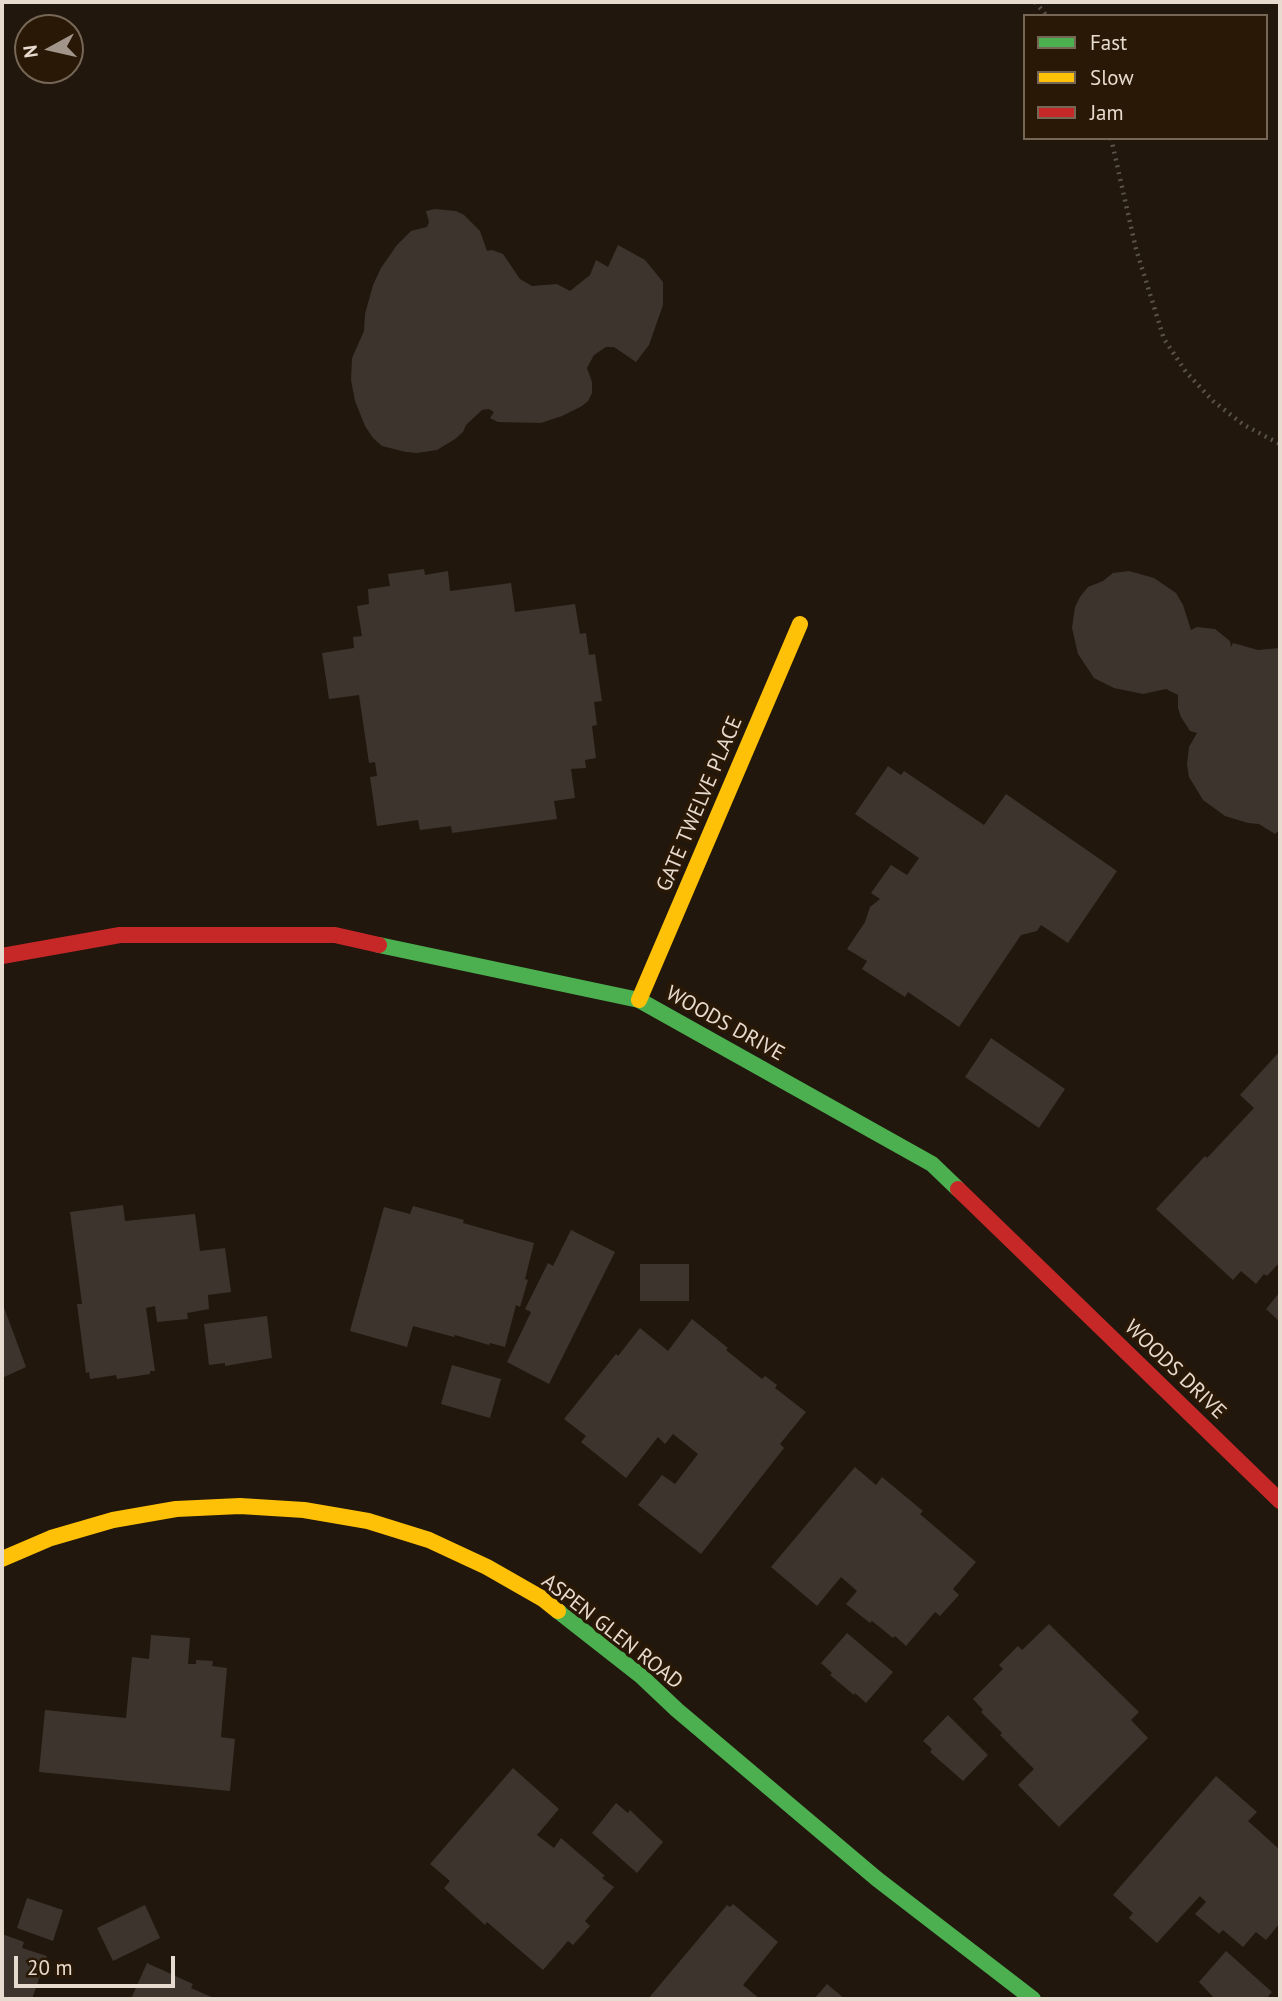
<!DOCTYPE html>
<html>
<head>
<meta charset="utf-8">
<style>
	body { margin:0 }
	#map { position:relative; width:1282px; height:2001px; overflow:hidden; background:#21170d; font-family:"PT Sans",sans-serif }
	canvas { display:block }
	.frame { position:absolute; inset:0; border:4px solid #e7dbcf; pointer-events:none }
	.legend { position:absolute; left:1023px; top:14px; width:245px; height:126px; box-sizing:border-box; background:#291805; border:2px solid #756656; margin:0; padding:9px 12px; list-style:none; font-size:21px; color:#e7dbcf }
	.legend li { display:flex; align-items:center; gap:14px; height:35px }
	.legend b { width:35px; border:2px solid #756656 }
	.north { position:absolute; left:14px; top:14px; width:70px; height:70px; box-sizing:border-box; background:#291805; border:2px solid #756656; border-radius:50%; rotate:262deg; font-size:19px; font-weight:700; line-height:28px; text-align:center; color:#e7dbcf }
	.north::after { content:''; display:block; margin:auto; width:24px; height:32px; background:#a2968b; clip-path:polygon(50% 0,100% 100%,50% 72%,0 100%) }
	.scale { position:absolute; left:14px; top:1956px; width:161px; height:32px; box-sizing:border-box; border:4px solid #e7dbcf; border-top:0; padding-left:9px; font-size:21px; line-height:24px; white-space:nowrap; color:#e7dbcf; -webkit-text-stroke:5px #291805; paint-order:stroke }
</style>
</head>
<body>
<div id="map">
<canvas width="1282" height="2001"></canvas>
<div class="frame"></div>
<ul class="legend">
<li><b style="height:9px;background:#4caf50"></b>Fast</li>
<li><b style="height:9px;background:#ffc107"></b>Slow</li>
<li><b style="height:9px;background:#c62828"></b>Jam</li>
</ul>
<div class="north">N</div>
<div class="scale">20 m</div>
</div>
<script>
const g = document.querySelector('canvas').getContext('2d');
g.lineJoin = 'round';
function fillPath(path, color) {
  g.fillStyle = color;
  g.fill(path, 'evenodd');
}
function poly(rows) {
  const path = new Path2D();
  for (const r of rows) {
    path.moveTo(r[0], r[1]);
    for (let i = 2; i < r.length; i += 2) path.lineTo(r[i], r[i + 1]);
  }
  return path;
}
function strokePath(path, color, width, dash) {
  g.strokeStyle = color;
  g.lineWidth = width;
  g.lineCap = dash ? 'butt' : 'round';
  g.setLineDash(dash || []);
  g.stroke(path);
}
function write(font, color, halo, rows, align = 'center') {
  g.font = font + ' "PT Sans",sans-serif';
  g.lineWidth = 7;
  g.setLineDash([]);
  g.textBaseline = 'middle';
  g.strokeStyle = halo;
  g.fillStyle = color;
  for (const [text, x, y, turn = 0] of rows) {
    g.save();
    g.translate(x, y);
    g.rotate((+turn || 0) * Math.PI / 180);
    g.textAlign = isNaN(turn) ? turn : align;
    if (halo) g.strokeText(text, 0, 0);
    g.fillText(text, 0, 0);
    g.restore();
  }
}
const building = poly([
	[435,209,456,211,464,215,480,231,487,251,492,250,503,254,520,279,532,286,557,284,570,291,590,275,596,260,608,267,618,245,645,260,663,282,663,305,649,345,636,362,614,347,606,347,594,355,587,368,592,382,592,393,588,401,582,406,562,416,541,423,498,422,490,418,494,412,489,409,482,410,466,425,463,432,455,439,437,450,417,453,406,452,382,446,373,438,365,426,355,401,351,380,352,358,364,331,365,314,373,285,381,268,397,245,411,231,427,227,429,222,426,211],
	[424,569,425,575,448,571,450,591,511,583,515,612,575,604,580,634,586,633,589,655,595,654,602,701,594,702,597,725,592,726,596,758,585,760,586,768,571,769,575,798,554,801,557,819,452,833,451,826,420,830,418,820,377,826,370,777,377,776,375,762,369,763,359,695,329,699,322,653,354,648,353,637,362,636,357,606,369,604,368,589,390,586,388,574],
	[1129,571,1154,578,1176,593,1183,605,1191,630,1197,627,1215,629,1230,641,1231,647,1233,643,1258,650,1280,648,1280,829,1275,834,1259,824,1248,823,1225,816,1203,800,1189,777,1187,765,1189,747,1197,733,1190,731,1181,717,1178,708,1178,695,1166,689,1143,694,1114,688,1094,678,1078,654,1072,628,1075,607,1080,597,1088,587,1103,581,1113,573],
	[888,766,901,775,904,771,984,825,1006,794,1117,871,1068,943,1041,925,1037,931,1021,935,959,1027,908,992,905,997,862,969,867,961,847,949,865,922,870,907,880,899,871,893,891,865,907,875,919,858,855,814],
	[991,1038,1065,1089,1039,1128,965,1077],
	[1280,1051,1280,1262,1267,1276,1264,1274,1256,1284,1241,1271,1233,1280,1156,1209,1205,1156,1207,1158,1254,1108,1240,1095],
	[123,1205,125,1221,195,1214,200,1251,225,1248,231,1292,208,1295,209,1309,187,1313,188,1319,157,1322,155,1306,146,1308,155,1371,150,1371,150,1374,117,1379,116,1375,90,1379,89,1372,86,1373,77,1304,82,1304,70,1212],
	[413,1206,464,1220,463,1223,534,1243,525,1279,528,1280,520,1307,516,1305,505,1347,490,1343,489,1345,455,1335,454,1337,413,1326,407,1347,350,1331,384,1207,410,1214],
	[571,1230,615,1252,549,1384,507,1362,531,1312,525,1309,548,1263,553,1266],
	[640,1264,689,1264,689,1301,640,1301],
	[1280,1292,1280,1322,1266,1309],
	[2,1302,26,1367,2,1378],
	[267,1316,272,1358,225,1366,225,1363,209,1365,204,1324],
	[692,1319,728,1348,726,1350,762,1379,765,1376,777,1385,775,1388,806,1412,780,1444,784,1448,701,1554,638,1505,662,1475,675,1484,698,1454,673,1434,665,1444,658,1437,626,1478,581,1442,586,1436,564,1419,616,1354,618,1356,640,1328,668,1351],
	[452,1365,501,1379,490,1418,441,1404],
	[855,1467,876,1485,882,1477,923,1511,920,1514,976,1562,953,1589,959,1595,940,1616,935,1612,906,1646,895,1636,893,1638,872,1621,870,1623,846,1604,857,1591,841,1577,817,1606,771,1567],
	[1049,1624,1139,1712,1131,1720,1148,1738,1059,1827,1018,1785,1034,1769,1000,1735,1002,1733,981,1712,983,1710,973,1699,1003,1669,999,1665,1018,1646,1022,1650],
	[847,1633,893,1672,866,1703,855,1693,854,1695,830,1675,832,1673,821,1663],
	[151,1635,190,1638,188,1664,196,1664,196,1660,213,1661,212,1666,227,1668,221,1737,235,1739,230,1791,39,1772,45,1710,126,1718,132,1657,149,1659],
	[948,1715,988,1755,963,1781,930,1752,932,1749,923,1741],
	[513,1768,559,1809,537,1835,554,1848,561,1838,605,1876,602,1878,614,1887,585,1921,590,1926,573,1945,568,1941,543,1970,487,1922,485,1925,444,1888,450,1881,430,1864],
	[1216,1776,1257,1812,1248,1821,1280,1850,1280,1923,1266,1940,1256,1932,1243,1947,1223,1930,1219,1934,1195,1914,1206,1902,1200,1896,1157,1943,1129,1918,1133,1913,1113,1895],
	[616,1803,628,1813,630,1810,663,1842,637,1873,592,1833],
	[27,1898,63,1910,53,1941,17,1928],
	[733,1904,778,1942,743,1985,760,1999,648,1999,727,1905,730,1907],
	[145,1905,160,1938,113,1961,97,1928],
	[2,1934,24,1942,22,1948,47,1956,32,1999,2,1999],
	[1226,1951,1272,1992,1266,1999,1215,1999,1199,1982],
	[147,1963,193,1984,191,1988,216,1999,131,1999],
	[827,1984,845,1999,814,1999]
]);
const path = poly([
	[1035,2,1047,16],
	[1111,138,1136,249,1164,339,1186,372,1213,401,1244,425,1280,444]
]);
const fast = poly([
	[379,945,639,1000,932,1164,958,1189],
	[558,1611,641,1676,677,1710,877,1879,1033,1999]
]);
const slow = poly([
	[639,1000,800,624],
	[2,1559,51,1538,113,1520,176,1509,240,1506,304,1510,368,1521,429,1540,487,1567,543,1599,558,1611]
]);
const jam = poly([
	[2,956,120,935,335,935,379,945],
	[958,1189,1280,1501]
]);
const streetNames = [
	["GATE TWELVE PLACE",700,804,-67],
	["WOODS DRIVE",725,1024,29],
	["WOODS DRIVE",1175,1370,44],
	["ASPEN GLEN ROAD",612,1632,38]
];
fillPath(building, '#3d352d');
strokePath(path, '#59524a', 4.5, [2, 5]);
strokePath(fast, '#4caf50', 16);
strokePath(slow, '#ffc107', 16);
strokePath(jam, '#c62828', 16);
write('21px', '#e7dbcf', '#291805', streetNames);
</script>
</body>
</html>
